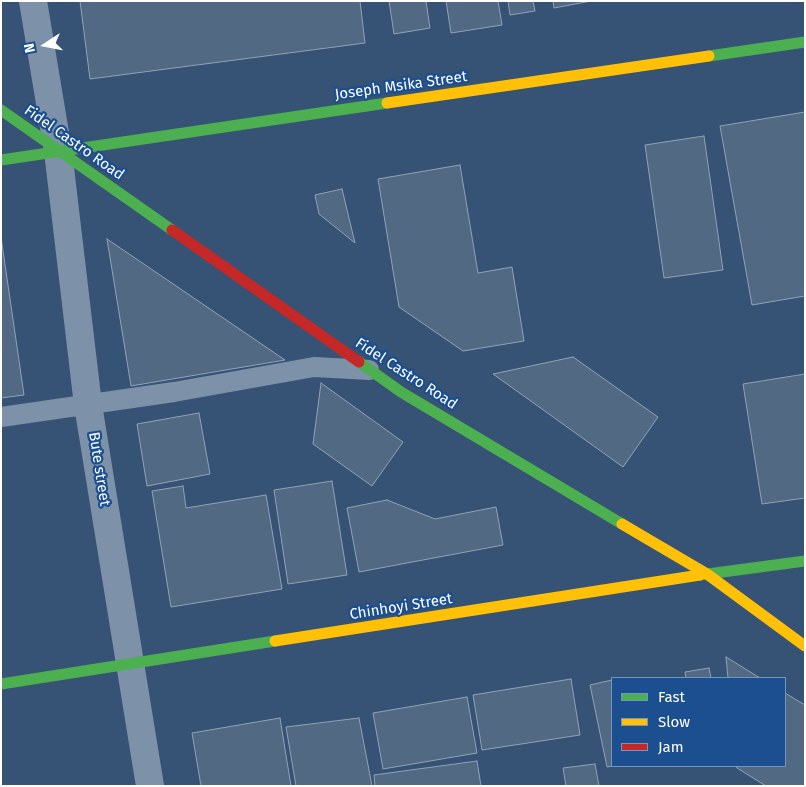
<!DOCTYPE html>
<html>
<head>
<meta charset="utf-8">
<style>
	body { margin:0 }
	#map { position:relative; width:806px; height:787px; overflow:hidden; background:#365274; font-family:"Fira Sans",sans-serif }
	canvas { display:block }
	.frame { position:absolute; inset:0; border:2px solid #fff; pointer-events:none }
	.legend { position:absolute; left:611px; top:677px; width:175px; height:90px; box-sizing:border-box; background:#1b4f8f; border:1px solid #7695bc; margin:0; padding:6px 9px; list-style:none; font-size:15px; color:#fff }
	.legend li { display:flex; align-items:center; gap:10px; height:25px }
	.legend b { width:25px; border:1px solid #7695bc }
	.north { position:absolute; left:20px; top:20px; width:50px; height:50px; -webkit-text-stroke:4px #1b4f8f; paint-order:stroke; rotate:259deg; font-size:14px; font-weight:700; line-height:20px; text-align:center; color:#fff }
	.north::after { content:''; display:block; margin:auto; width:18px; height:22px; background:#fff; clip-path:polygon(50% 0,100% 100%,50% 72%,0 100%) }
</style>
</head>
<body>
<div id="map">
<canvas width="806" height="787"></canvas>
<div class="frame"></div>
<ul class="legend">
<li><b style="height:6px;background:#4caf50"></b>Fast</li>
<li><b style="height:6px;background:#ffc107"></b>Slow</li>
<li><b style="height:6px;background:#c62828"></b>Jam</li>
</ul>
<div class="north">N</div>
</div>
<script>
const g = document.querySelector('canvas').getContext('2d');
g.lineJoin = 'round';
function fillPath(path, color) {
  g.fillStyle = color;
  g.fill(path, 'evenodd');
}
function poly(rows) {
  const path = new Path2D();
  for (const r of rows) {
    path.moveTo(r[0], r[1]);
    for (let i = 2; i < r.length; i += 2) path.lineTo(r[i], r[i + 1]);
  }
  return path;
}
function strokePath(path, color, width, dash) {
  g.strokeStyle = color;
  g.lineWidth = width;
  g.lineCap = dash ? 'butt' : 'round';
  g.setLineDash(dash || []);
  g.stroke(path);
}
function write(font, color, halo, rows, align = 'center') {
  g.font = font + ' "Fira Sans",sans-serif';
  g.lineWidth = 4.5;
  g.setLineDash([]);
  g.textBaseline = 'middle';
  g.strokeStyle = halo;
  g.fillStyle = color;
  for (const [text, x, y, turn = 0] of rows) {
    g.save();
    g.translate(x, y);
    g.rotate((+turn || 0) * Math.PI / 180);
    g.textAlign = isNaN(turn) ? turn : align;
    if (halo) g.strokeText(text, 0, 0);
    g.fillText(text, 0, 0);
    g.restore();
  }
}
const building = poly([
	[80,1,360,1,365,43,90,79,80,1],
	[389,1,426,1,430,28,394,34,389,1],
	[446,1,498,1,502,25,451,33,446,1],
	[508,1,533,1,535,11,510,15,508,1],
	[553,1,591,1,554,8,553,1],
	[805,112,805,296,752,305,720,126,805,112],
	[704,136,723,270,664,278,645,145,704,136],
	[460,165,478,273,512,267,524,341,463,351,399,307,378,179,460,165],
	[342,189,355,243,319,214,315,195,342,189],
	[1,237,24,395,1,398,1,237],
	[107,239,285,360,131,386,107,239],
	[573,357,658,417,623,467,493,374,573,357],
	[805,374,805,498,762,504,743,384,805,374],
	[321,383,403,442,372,486,313,444,321,383],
	[199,413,210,474,147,486,137,424,199,413],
	[332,481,347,575,288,584,274,490,332,481],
	[183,486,186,508,266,495,282,589,171,607,152,491,183,486],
	[387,500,435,519,496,507,503,545,359,572,347,508,387,500],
	[726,657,760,678,728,678,726,657],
	[709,668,711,678,686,678,685,672,709,668],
	[571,679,580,735,482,750,473,695,571,679],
	[612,680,612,766,607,767,590,685,612,680],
	[785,693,805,705,805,786,766,786,737,768,736,766,785,766,785,693],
	[467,697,477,753,383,769,373,713,467,697],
	[280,718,291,786,201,786,192,733,280,718],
	[359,718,372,786,296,786,286,727,359,718],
	[477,761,481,786,375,786,374,775,477,761],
	[595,764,599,786,566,786,563,768,595,764]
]);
const lane = poly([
	[1,417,174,392,314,367,369,370]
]);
const street = poly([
	[33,1,58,151,88,405,150,786]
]);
const fast = poly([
	[709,56,805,42],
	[1,110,172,230],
	[1,160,387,103],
	[359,362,401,392,622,524],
	[700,575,805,561],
	[1,684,275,641]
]);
const slow = poly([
	[387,103,709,56],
	[622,524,707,574,805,646],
	[275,641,700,575]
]);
const jam = poly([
	[172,230,359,362]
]);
const streetNames = [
	["Joseph Msika Street",401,86,-8],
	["Fidel Castro Road",74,143,35],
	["Fidel Castro Road",406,374,33],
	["Bute street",99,469,81],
	["Chinhoyi Street",401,607,-9]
];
fillPath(building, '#526984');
strokePath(building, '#92a2b6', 1);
strokePath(lane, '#7d92a8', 20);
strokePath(street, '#7d92a8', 28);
strokePath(fast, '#4caf50', 11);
strokePath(slow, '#ffc107', 11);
strokePath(jam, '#c62828', 11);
write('15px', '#fff', '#1b4f8f', streetNames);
</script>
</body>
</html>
